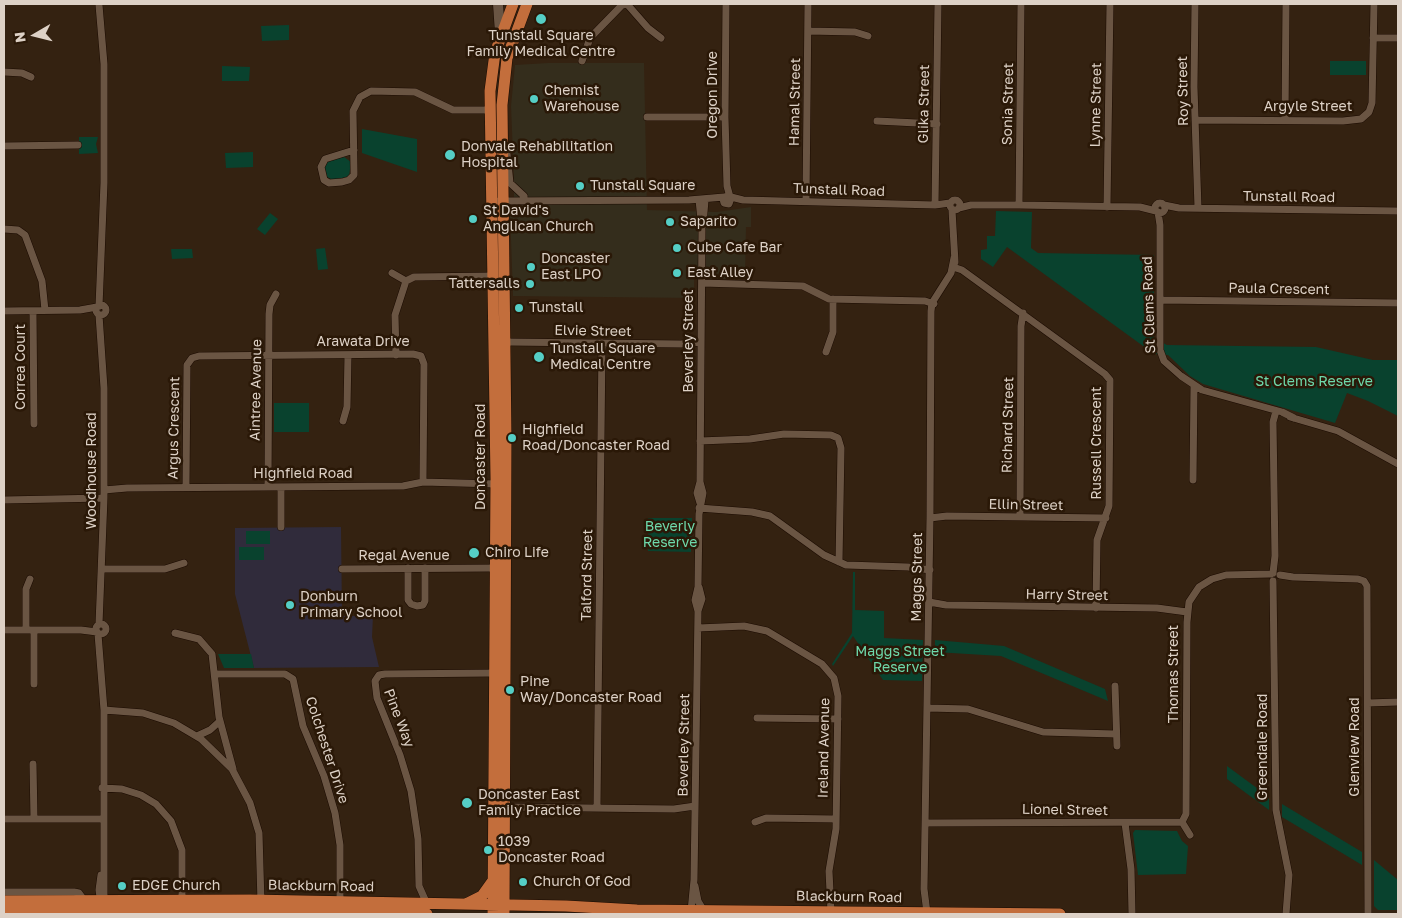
<!DOCTYPE html>
<html>
<head>
<meta charset="utf-8">
<style>
	body { margin:0 }
	#map { position:relative; width:1402px; height:918px; overflow:hidden; background:#342211; font-family:"Golos Text",sans-serif }
	canvas { display:block }
	.frame { position:absolute; inset:0; border:5px solid #ddd1c6; pointer-events:none }
	.north { position:absolute; left:10px; top:10px; width:50px; height:50px; -webkit-text-stroke:4px #2a1807; paint-order:stroke; rotate:262deg; font-size:14px; font-weight:700; line-height:20px; text-align:center; color:#ddd1c6 }
	.north::after { content:''; display:block; margin:auto; width:18px; height:22px; background:#ddd1c6; clip-path:polygon(50% 0,100% 100%,50% 72%,0 100%) }
</style>
</head>
<body>
<div id="map">
<canvas width="1402" height="918"></canvas>
<div class="frame"></div>
<div class="north">N</div>
</div>
<script>
const g = document.querySelector('canvas').getContext('2d');
g.lineJoin = 'round';
function fillPath(path, color) {
  g.fillStyle = color;
  g.fill(path, 'evenodd');
}
function poly(rows) {
  const path = new Path2D();
  for (const r of rows) {
    if (r.length === 3) {
      path.moveTo(r[0] + r[2], r[1]);
      path.arc(r[0], r[1], r[2], 0, 2 * Math.PI);
      continue;
    }
    path.moveTo(r[0], r[1]);
    for (let i = 2; i < r.length; i += 2) path.lineTo(r[i], r[i + 1]);
  }
  return path;
}
function strokePath(path, color, width, dash) {
  g.strokeStyle = color;
  g.lineWidth = width;
  g.lineCap = dash ? 'butt' : 'round';
  g.setLineDash(dash || []);
  g.stroke(path);
}
function write(font, color, halo, rows, align = 'center') {
  g.font = font + ' "Golos Text",sans-serif';
  g.lineWidth = 5;
  g.setLineDash([]);
  g.textBaseline = 'middle';
  g.strokeStyle = halo;
  g.fillStyle = color;
  for (const [text, x, y, turn = 0] of rows) {
    g.save();
    g.translate(x, y);
    g.rotate((+turn || 0) * Math.PI / 180);
    g.textAlign = isNaN(turn) ? turn : align;
    if (halo) g.strokeText(text, 0, 0);
    g.fillText(text, 0, 0);
    g.restore();
  }
}
const commercial = poly([
	[548,63,644,63,647,210,717,212,751,207,751,227,746,227,745,279,694,279,694,298,513,296,510,212,514,208,514,180,511,106,515,65]
]);
const education = poly([
	[341,527,342,616,373,616,372,637,379,667,254,668,235,594,235,528]
]);
const green = poly([
	[289,25,289,40,262,41,261,26],
	[1330,61,1366,61,1366,75,1330,75],
	[222,66,250,67,249,81,222,81],
	[362,129,417,139,417,172,362,153],
	[79,137,98,137,96,144,98,153,79,154],
	[253,152,253,167,226,168,225,153],
	[344,157,351,162,349,176,344,179,331,179,325,176,324,167,327,161],
	[996,211,1032,212,1031,248,1038,253,1154,255,1154,338,1167,345,1316,347,1373,360,1398,360,1398,416,1368,401,1347,393,1335,423,1203,384,1190,376,1168,355,1154,354,1007,247,993,267,981,259,981,250,987,249,987,236,995,236],
	[270,213,278,219,265,235,257,229],
	[325,248,328,269,318,270,316,249],
	[171,249,192,249,193,258,172,259],
	[274,403,309,403,309,432,274,432],
	[648,518,692,518,691,552,648,551],
	[246,531,270,531,270,544,246,544],
	[239,547,264,547,264,560,239,560],
	[853,572,855,572,855,610,884,611,884,638,923,640,922,681,883,680,853,636,833,666,832,664,852,633],
	[935,640,1004,646,1105,689,1108,701,1001,656,935,652],
	[218,654,251,654,254,668,224,668],
	[1227,766,1269,797,1269,810,1227,779],
	[1282,804,1362,852,1362,865,1282,817],
	[1135,830,1177,831,1182,841,1188,846,1186,874,1138,875,1133,833],
	[1374,860,1398,880,1398,910,1378,910,1374,906]
]);
const minor = poly([
	[627,4,648,28,661,38],
	[726,4,725,117,727,186,730,197],
	[1195,4,1194,87,1198,208],
	[99,5,104,64,104,183,99,306],
	[808,31,855,32,868,36],
	[1373,38,1398,38],
	[582,61,590,38,623,4],
	[4,72,22,73,31,77],
	[647,117,725,117],
	[1195,120,1343,121,1361,119,1369,112,1372,103,1374,4],
	[1285,120,1286,4],
	[877,121,937,124],
	[4,146,78,145],
	[354,150,325,159,321,167,324,180,329,183,342,182,349,180,354,175,354,171,353,111,360,97,371,91,415,92,453,110,490,110],
	[507,153,510,183,524,196],
	[731,198,729,204,724,203,723,199,727,196,743,200,935,205,950,203],
	[955,205,5],
	[499,201,689,200,724,197],
	[806,201,808,4],
	[1160,208,5],
	[935,205,938,4],
	[1019,205,1021,4],
	[1164,205,1179,208,1398,211],
	[1107,207,1110,4],
	[959,208,971,205,1019,205,1140,207,1156,211],
	[952,210,955,262],
	[1158,212,1160,225,1160,350,1164,361,1181,376,1202,390,1282,412,1294,418],
	[703,225,705,200],
	[4,229,18,230,25,235,42,281,45,310],
	[953,267,962,270,1105,374,1110,380,1109,506,1097,540,1096,608],
	[392,273,406,281],
	[406,281,414,277,494,276],
	[702,283,803,286,829,299,925,301,934,304],
	[1160,300,1398,303],
	[101,310,5],
	[4,311,80,310,97,307],
	[33,311,34,424],
	[506,342,681,344,701,342],
	[826,352,833,332,833,299],
	[396,355,395,315,406,281],
	[1290,417,1338,431,1398,464],
	[343,421,347,407,348,355],
	[700,441,750,439,784,434,831,435,838,438,841,448,839,562],
	[1193,480,1194,386],
	[186,487,187,365,192,358,199,356,413,354,421,356,424,364,423,482],
	[268,487,269,314,270,305,276,294],
	[104,490,127,488,403,486,423,482,496,484],
	[4,500,104,498],
	[700,503,697,493,700,482],
	[699,508,752,512,770,516,824,555,846,565,908,567,930,570],
	[1020,517,1021,326,1023,313],
	[930,518,947,516,1106,518],
	[281,527,281,487],
	[408,568,408,600,411,604,417,606,423,605,425,601,425,568],
	[102,569,165,569,184,563],
	[342,569,496,568],
	[1273,573,1275,556,1273,422,1276,411],
	[1280,575,1293,577,1358,579,1364,581,1367,586,1368,914],
	[1273,581,1276,810,1289,875,1286,914],
	[929,602,946,605,1157,608,1187,612],
	[698,611,702,599,699,587],
	[101,629,5],
	[99,624,104,498,104,388,99,315],
	[698,628,744,626,767,631,822,664,834,678,838,696,836,829,829,871,831,912],
	[4,630,81,630,97,632],
	[26,630,26,589,30,579],
	[175,633,199,639,212,654,219,717,233,769],
	[98,634,104,710,104,903],
	[215,674,285,674,293,679,303,726,324,776,335,813,340,845,340,904],
	[34,684,34,630],
	[1115,686,1117,746],
	[1368,703,1398,702],
	[927,708,968,709,1043,732,1115,734],
	[104,710,143,713,174,723,201,739,232,769,250,803,259,833,261,903],
	[757,718,838,719],
	[197,736,210,730,220,721],
	[33,764,34,819],
	[102,788,122,789,141,795,156,804,171,821,182,850,182,903],
	[505,807,674,809,695,806],
	[597,808,602,343],
	[4,819,102,819],
	[755,822,766,818,836,819],
	[1182,822,1186,814,1187,622,1189,602,1199,587,1212,579,1226,575,1271,574],
	[1182,822,1190,835],
	[926,823,1182,822],
	[1125,823,1131,869,1132,914],
	[101,875,99,890,101,904],
	[695,886,698,901,704,911],
	[4,892,74,892,79,893,84,900],
	[427,904,419,886,418,839,411,791,400,755,377,698,375,681,379,675,385,674,496,673],
	[691,911,694,880,698,611,695,600,698,587,699,514,703,493,700,482,702,230,699,200],
	[927,913,924,889,930,518,931,311,932,303,951,273,954,258]
]);
const secondary = poly([
	[498,4,500,33]
]);
const primary = poly([
	[4,901,250,900,566,906,637,910,1060,914],
	[466,904,482,896,492,882],
	[4,910,261,908,355,910,427,914],
	[493,914,496,479,490,91,495,53,513,4],
	[504,914,506,439,502,105,507,58,527,4]
]);
const markers = [
	[541,19,6,"#55cec5"],
	[534,99,5,"#55cec5"],
	[450,155,6,"#55cec5"],
	[580,186,5,"#55cec5"],
	[473,219,5,"#55cec5"],
	[670,222,5,"#55cec5"],
	[677,248,5,"#55cec5"],
	[531,267,5,"#55cec5"],
	[677,273,5,"#55cec5"],
	[530,284,5,"#55cec5"],
	[519,308,5,"#55cec5"],
	[539,357,6,"#55cec5"],
	[512,438,5,"#55cec5"],
	[474,553,6,"#55cec5"],
	[290,605,5,"#55cec5"],
	[510,690,5,"#55cec5"],
	[467,803,6,"#55cec5"],
	[488,850,5,"#55cec5"],
	[523,882,5,"#55cec5"],
	[122,886,5,"#55cec5"]
];
const poiNames = [
	["Tunstall Square",541,36,"center"],
	["Family Medical Centre",541,52,"center"],
	["Chemist",544,91],
	["Warehouse",544,107],
	["Donvale Rehabilitation",461,147],
	["Hospital",461,163],
	["Tunstall Square",590,186],
	["St David's",483,211],
	["Anglican Church",483,227],
	["Saparito",680,222],
	["Cube Cafe Bar",687,248],
	["Doncaster",541,259],
	["East LPO",541,275],
	["East Alley",687,273],
	["Tattersalls",520,284,"right"],
	["Tunstall",529,308],
	["Tunstall Square",550,349],
	["Medical Centre",550,365],
	["Highfield",522,430],
	["Road/Doncaster Road",522,446],
	["Chiro Life",485,553],
	["Donburn",300,597],
	["Primary School",300,613],
	["Pine",520,682],
	["Way/Doncaster Road",520,698],
	["Doncaster East",478,795],
	["Family Practice",478,811],
	["1039",498,842],
	["Doncaster Road",498,858],
	["Church Of God",533,882],
	["EDGE Church",132,886]
];
const streetNames = [
	["Roy Street",1183,91,-91],
	["Oregon Drive",713,95,-90],
	["Hamal Street",795,102,-89],
	["Glika Street",924,104,-89],
	["Sonia Street",1008,104,-89],
	["Lynne Street",1096,105,-89],
	["Argyle Street",1308,107],
	["Tunstall Road",839,190,2],
	["Tunstall Road",1289,197,1],
	["Paula Crescent",1279,289,1],
	["St Clems Road",1149,305,-92],
	["Elvie Street",593,331,1],
	["Beverley Street",689,341,-90],
	["Arawata Drive",363,342],
	["Correa Court",21,367,-90],
	["Aintree Avenue",256,390,-89],
	["Richard Street",1008,425,-89],
	["Argus Crescent",174,428,-89],
	["Russell Crescent",1097,443,-90],
	["Doncaster Road",481,457,-90],
	["Woodhouse Road",92,471,-90],
	["Highfield Road",303,474],
	["Ellin Street",1026,505,1],
	["Regal Avenue",404,556],
	["Talford Street",587,575,-89],
	["Maggs Street",917,577,-89],
	["Harry Street",1067,595,1],
	["Thomas Street",1174,674,-90],
	["Pine Way",399,718,69],
	["Beverley Street",684,745,-89],
	["Greendale Road",1263,747,-90],
	["Glenview Road",1355,747,-90],
	["Ireland Avenue",824,748,-89],
	["Colchester Drive",327,750,72],
	["Lionel Street",1065,810,1],
	["Blackburn Road",321,886,1],
	["Blackburn Road",849,897,1]
];
const parkNames = [
	["St Clems Reserve",1314,382],
	["Beverly",670,527],
	["Reserve",670,543],
	["Maggs Street",900,652],
	["Reserve",900,668]
];
fillPath(commercial, '#342d1c');
fillPath(education, '#302b3b');
fillPath(green, '#09422e');
strokePath(minor, '#1b0b00', 8);
strokePath(secondary, '#1b0b00', 11);
strokePath(primary, '#1b0b00', 12);
strokePath(minor, '#6a5543', 7);
strokePath(secondary, '#6a5543', 10);
strokePath(primary, '#c36e3c', 11);
for (const [x, y, r, color] of markers) {
  const dot = new Path2D();
  dot.arc(x, y, r, 0, 2 * Math.PI);
  g.fillStyle = color;
  g.fill(dot);
  strokePath(dot, '#2a1807', 2);
}
write('14px', '#ddd1c6', '#2a1807', poiNames, 'left');
write('14px', '#ddd1c6', '#2a1807', streetNames);
write('14px', '#6ed9ab', '#2a1807', parkNames);
</script>
</body>
</html>
